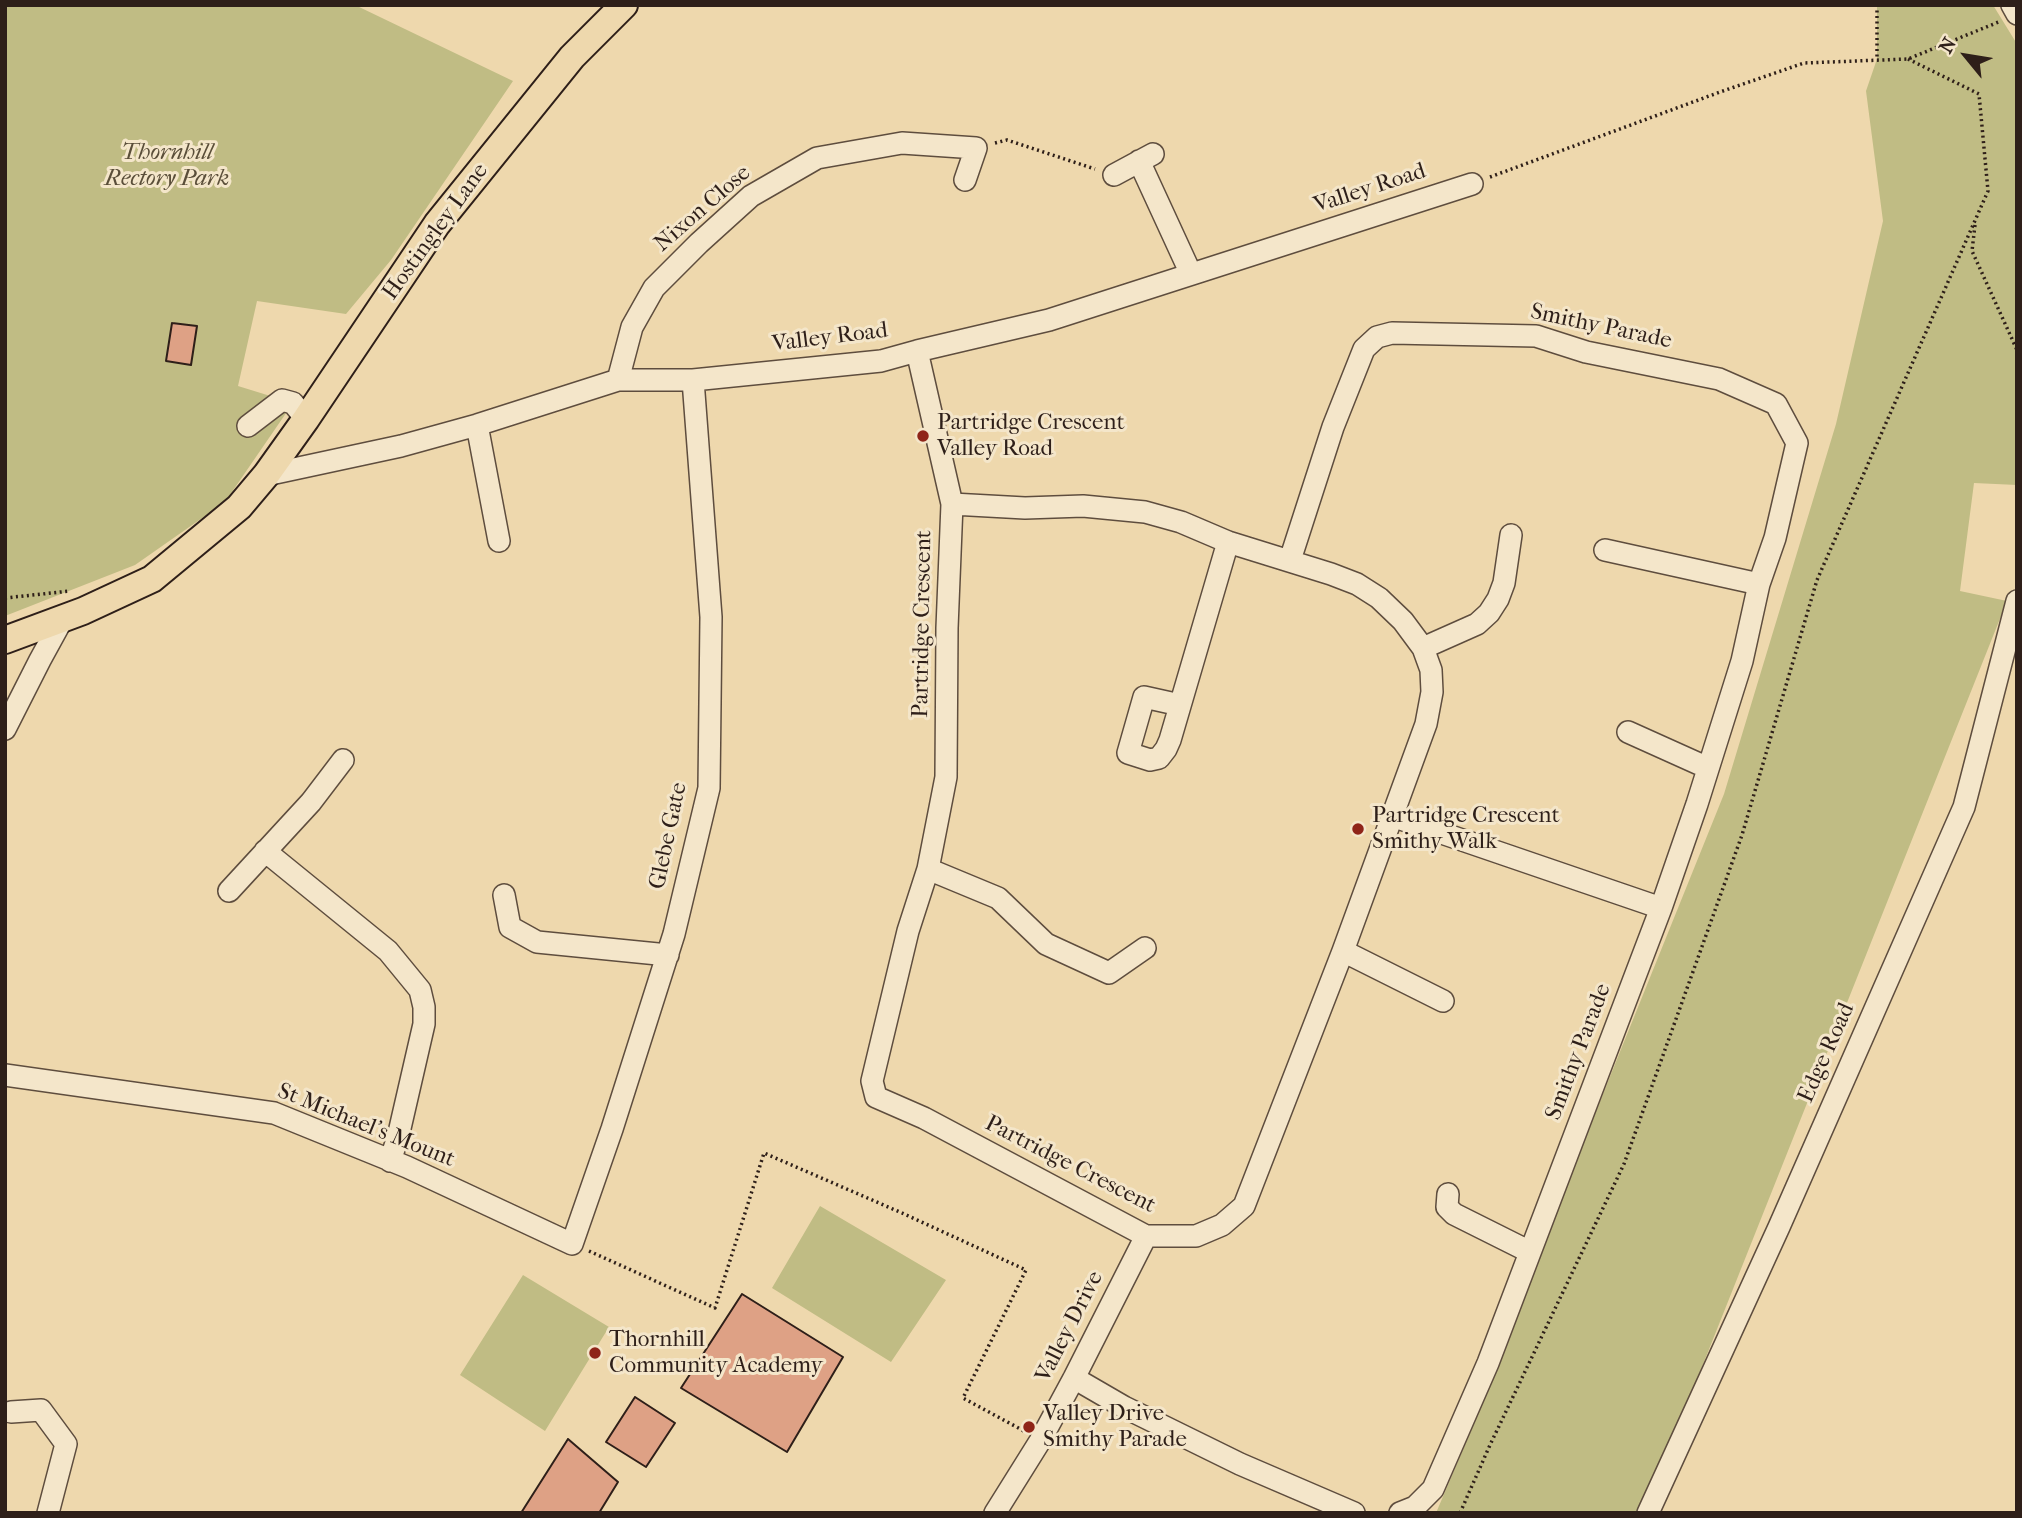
<!DOCTYPE html>
<html>
<head>
<meta charset="utf-8">
<style>
	body { margin:0 }
	#map { position:relative; width:2022px; height:1518px; overflow:hidden; background:#eed8ad; font-family:"IM FELL French Canon",serif }
	canvas { display:block }
	.frame { position:absolute; inset:0; border:7px solid #2e1f19; pointer-events:none }
	.north { position:absolute; left:1931px; top:21px; width:70px; height:70px; -webkit-text-stroke:5px #f4e6ca; paint-order:stroke; rotate:300deg; font-size:19px; font-weight:700; line-height:28px; text-align:center; color:#2e1f19 }
	.north::after { content:''; display:block; margin:auto; width:24px; height:32px; background:#2e1f19; clip-path:polygon(50% 0,100% 100%,50% 72%,0 100%) }
</style>
</head>
<body>
<div id="map">
<canvas width="2022" height="1518"></canvas>
<div class="frame"></div>
<div class="north">N</div>
</div>
<script>
const g = document.querySelector('canvas').getContext('2d');
g.lineJoin = 'round';
function fillPath(path, color) {
  g.fillStyle = color;
  g.fill(path, 'evenodd');
}
function poly(rows) {
  const path = new Path2D();
  for (const r of rows) {
    path.moveTo(r[0], r[1]);
    for (let i = 2; i < r.length; i += 2) path.lineTo(r[i], r[i + 1]);
  }
  return path;
}
function strokePath(path, color, width, dash) {
  g.strokeStyle = color;
  g.lineWidth = width;
  g.lineCap = dash ? 'butt' : 'round';
  g.setLineDash(dash || []);
  g.stroke(path);
}
function write(font, color, halo, rows, align = 'center') {
  g.font = font + ' "IM FELL French Canon",serif';
  g.lineWidth = 6;
  g.setLineDash([]);
  g.textBaseline = 'middle';
  g.strokeStyle = halo;
  g.fillStyle = color;
  for (const [text, x, y, turn = 0] of rows) {
    g.save();
    g.translate(x, y);
    g.rotate((+turn || 0) * Math.PI / 180);
    g.textAlign = isNaN(turn) ? turn : align;
    if (halo) g.strokeText(text, 0, 0);
    g.fillText(text, 0, 0);
    g.restore();
  }
}
const green = poly([
	[5,5,355,5,513,81,391,260,346,314,257,301,238,386,293,403,225,502,135,565,5,616],
	[1877,5,1993,5,2017,44,2017,485,1974,483,1960,591,2007,601,1688,1402,1636,1513,1436,1513,1495,1374,1538,1255,1724,794,1836,424,1883,221,1866,91,1877,59],
	[820,1206,946,1280,891,1362,772,1288],
	[523,1275,609,1327,545,1431,460,1375]
]);
const building = poly([
	[172,323,197,326,191,365,166,361,172,323],
	[742,1294,843,1357,787,1452,681,1388,742,1294],
	[635,1397,675,1423,646,1467,606,1442,635,1397],
	[568,1439,618,1482,599,1513,521,1513,568,1439]
]);
const path = poly([
	[1877,5,1877,59],
	[995,143,1007,140,1095,169],
	[1490,177,1720,92,1804,63,1908,59,2001,21],
	[1975,225,1972,251,2017,350],
	[5,598,70,591],
	[589,1251,715,1308,764,1153,902,1213,1026,1270,963,1398,1024,1431],
	[1460,1513,1490,1445,1624,1164,1742,835,1817,580,1988,191,1979,94,1908,59]
]);
const minor = poly([
	[2012,5,2017,14],
	[1139,161,1191,274],
	[1114,175,1153,154],
	[917,351,952,504,947,628,946,777,928,869,908,931,872,1081,876,1097,924,1118,1146,1236,1196,1236,1222,1225,1244,1206,1343,951,1426,724,1432,692,1431,670,1423,648,1403,621,1379,598,1357,584,1331,574,1228,542,1181,522,1145,512,1083,506,1025,508,952,504],
	[618,380,632,327,654,288,699,243,751,196,817,158,902,143,976,148,965,180],
	[477,425,499,541],
	[248,426,282,400,293,403,306,419],
	[266,475,401,446,477,425,618,380,693,380,881,361,917,351,1049,320,1472,184],
	[1605,550,1759,584],
	[1290,560,1333,427,1364,349,1377,337,1392,333,1536,336,1586,352,1719,379,1776,404,1797,443,1775,538,1759,584,1742,661,1697,804,1661,908,1488,1363,1433,1489,1415,1507,1400,1513],
	[1423,648,1477,624,1489,613,1498,599,1504,583,1511,535],
	[1180,705,1144,697,1128,753,1150,760,1159,758,1166,749,1170,740,1228,542],
	[5,729,40,660,63,618],
	[1628,732,1708,768],
	[1392,816,1661,908],
	[265,851,388,951,420,990,424,1007,424,1024,398,1137,390,1161],
	[928,869,998,898,1046,944,1109,973,1145,948],
	[229,891,311,802,343,760],
	[504,895,510,927,537,942,668,955],
	[1343,951,1443,1001],
	[5,1075,274,1113,407,1167,572,1244,612,1129,674,934,709,788,711,617,693,380],
	[1448,1194,1447,1207,1454,1214,1530,1252],
	[1074,1378,1124,1407,1240,1464,1354,1513],
	[11,1412,41,1410,66,1444,48,1513],
	[995,1513,1040,1441,1074,1378,1146,1236],
	[1648,1513,1779,1227,1964,807,2017,601]
]);
const major = poly([
	[5,640,83,611,152,579,239,507,266,475,306,419,437,224,572,57,624,5]
]);
const markers = [
	[923,436,7,"#8f2418"],
	[1358,829,7,"#8f2418"],
	[595,1353,7,"#8f2418"],
	[1029,1427,7,"#8f2418"]
];
const parkNames = [
	["Thornhill",167,153],
	["Rectory Park",167,179]
];
const streetNames = [
	["Valley Road",1370,189,-18],
	["Nixon Close",703,209,-41],
	["Hostingley Lane",436,232,-54],
	["Smithy Parade",1601,327,12],
	["Valley Road",830,338,-7],
	["Partridge Crescent",923,624,-89],
	["Glebe Gate",669,836,-78],
	["Smithy Parade",1579,1052,-69],
	["Edge Road",1827,1053,-66],
	["St Michael's Mount",366,1126,22],
	["Partridge Crescent",1070,1165,27],
	["Valley Drive",1070,1327,-63]
];
const poiNames = [
	["Partridge Crescent",937,423],
	["Valley Road",937,449],
	["Partridge Crescent",1372,816],
	["Smithy Walk",1372,842],
	["Thornhill",609,1340],
	["Community Academy",609,1366],
	["Valley Drive",1043,1414],
	["Smithy Parade",1043,1440]
];
fillPath(green, '#c0bc84');
fillPath(building, '#dea185');
strokePath(building, '#2e1f19', 2);
strokePath(minor, '#5e4d3e', 24);
strokePath(major, '#2e1f19', 30);
strokePath(path, '#2e1f19', 3.5, [2, 3.5]);
strokePath(minor, '#f4e6ca', 21);
strokePath(major, '#eed8ad', 26);
for (const [x, y, r, color] of markers) {
  const dot = new Path2D();
  dot.arc(x, y, r, 0, 2 * Math.PI);
  g.fillStyle = color;
  g.fill(dot);
  strokePath(dot, '#f4e6ca', 2.5);
}
write('italic 23px', '#5a4e39', '#f4e6ca', parkNames);
write('23px', '#2e1f19', '#f4e6ca', streetNames);
write('23px', '#2e1f19', '#f4e6ca', poiNames, 'left');
</script>
</body>
</html>
